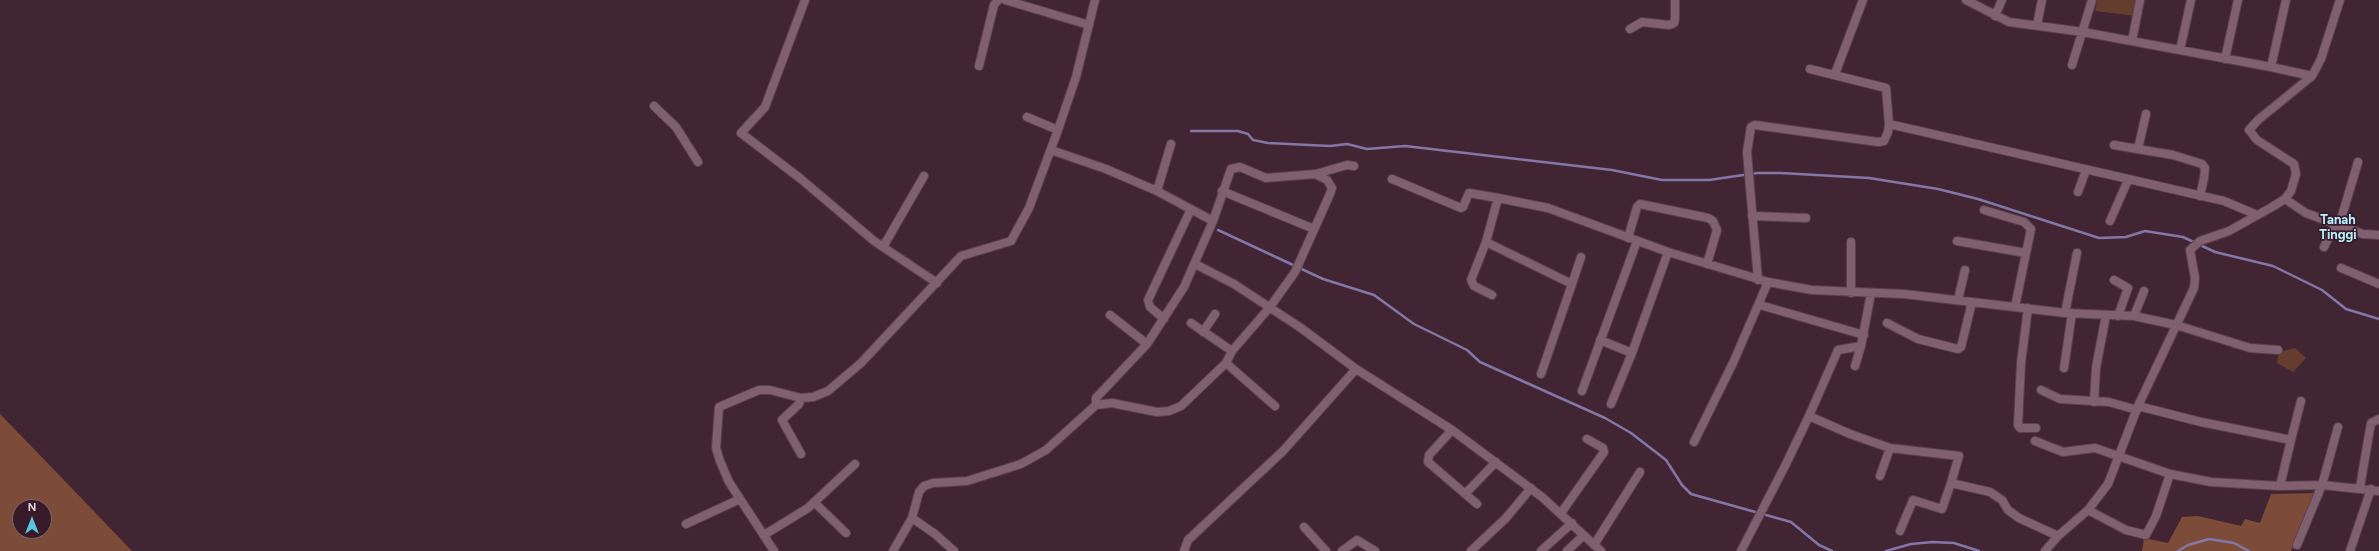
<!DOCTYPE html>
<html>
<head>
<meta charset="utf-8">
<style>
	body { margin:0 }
	#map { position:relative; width:2379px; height:551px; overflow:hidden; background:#422533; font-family:Figtree,sans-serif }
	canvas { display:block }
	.north { position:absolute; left:12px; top:499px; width:40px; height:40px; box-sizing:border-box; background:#371b29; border:1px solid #7d6571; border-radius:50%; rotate:0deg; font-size:11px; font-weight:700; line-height:16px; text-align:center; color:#e7d4dc }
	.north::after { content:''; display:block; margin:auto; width:14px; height:18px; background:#56c9e1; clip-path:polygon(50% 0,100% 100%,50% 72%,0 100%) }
</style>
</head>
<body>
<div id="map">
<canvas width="2379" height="551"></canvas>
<div class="north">N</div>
</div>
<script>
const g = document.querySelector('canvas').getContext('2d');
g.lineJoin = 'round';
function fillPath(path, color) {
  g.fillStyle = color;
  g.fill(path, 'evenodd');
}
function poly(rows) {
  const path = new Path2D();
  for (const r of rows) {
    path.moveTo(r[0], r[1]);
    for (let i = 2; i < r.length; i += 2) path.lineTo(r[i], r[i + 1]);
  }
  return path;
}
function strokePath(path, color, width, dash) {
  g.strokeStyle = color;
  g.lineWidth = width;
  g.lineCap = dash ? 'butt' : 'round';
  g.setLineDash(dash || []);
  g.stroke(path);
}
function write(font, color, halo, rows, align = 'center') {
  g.font = font + ' Figtree,sans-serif';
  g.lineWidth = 3.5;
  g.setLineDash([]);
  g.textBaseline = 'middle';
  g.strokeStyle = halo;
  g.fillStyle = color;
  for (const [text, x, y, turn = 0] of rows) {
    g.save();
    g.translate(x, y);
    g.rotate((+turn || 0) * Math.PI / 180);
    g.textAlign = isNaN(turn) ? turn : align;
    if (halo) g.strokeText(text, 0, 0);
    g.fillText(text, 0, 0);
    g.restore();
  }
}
const green = poly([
	[2097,0,2137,0,2135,16,2095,11],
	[2295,348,2306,358,2293,372,2277,363,2279,352]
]);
const forest = poly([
	[0,414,61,477,132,551,0,551],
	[20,507,44,507,44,531,20,531],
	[2318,493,2291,551,2142,551,2144,538,2168,543,2182,517,2198,516,2241,526,2245,519,2260,523,2271,494]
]);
const stream = poly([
	[1191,131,1238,131,1248,134,1253,140,1268,143,1330,146,1347,144,1367,149,1405,146,1612,170,1662,180,1709,180,1757,173,1781,173,1869,178,1938,189,1978,199,2099,238,2126,237,2145,231,2183,237,2215,252,2273,266,2322,290,2346,309,2379,319],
	[1218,230,1323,279,1374,295,1414,324,1467,350,1480,362,1605,418,1631,433,1666,460,1682,485,1691,494,1791,522,1819,545,1832,551],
	[1886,551,1911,544,1933,542,1954,543,1979,551],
	[2178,551,2188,545,2209,539,2234,543,2249,551]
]);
const street = poly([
	[805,0,765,107,741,133,801,179,874,241,937,283],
	[1005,0,1089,25],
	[1966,0,2009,22,2083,32,2271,67],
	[2286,0,2271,67,2312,76],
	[1995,16,2002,0],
	[2037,25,2042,0],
	[1630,29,1642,22,1669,25,1674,23,1675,19,1675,0],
	[2132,41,2140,0],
	[2180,50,2191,0],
	[2225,59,2238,0],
	[2072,65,2092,0],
	[979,66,994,5,998,0],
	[1835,74,1863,0],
	[654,106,676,127,698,162],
	[1027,117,1058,130],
	[1889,124,2224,201,2257,215],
	[2114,145,2173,155,2202,164,2205,168,2204,178,2200,196],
	[2138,149,2146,114],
	[1051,150,1106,169,1157,191,1213,221],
	[1316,174,1347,165,1354,166],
	[1392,179,1461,208,1463,207,1469,193,1498,198],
	[1157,191,1171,144],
	[1222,191,1314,229],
	[2078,192,2086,170],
	[2285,199,2306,213,2335,224,2363,234,2379,235],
	[1984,210,2024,222,2031,229,2015,307],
	[1752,216,1806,218],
	[2110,221,2128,180],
	[2339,226,2358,162],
	[1628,238,1637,207,1640,204,1708,218,1713,221,1717,230,1707,264],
	[1957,241,2026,253],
	[1486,242,1471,280,1474,286,1492,295],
	[1851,242,1851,293],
	[883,247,924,176],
	[2324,247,2335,224],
	[1195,264,1234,284,1301,328,1356,369,1452,430,1542,497,1601,551],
	[2341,268,2379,284],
	[1758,280,1747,152,1751,127,1755,125,1878,142,1884,141,1888,132,1889,124,1886,88,1810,69],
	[2114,280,2128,288,2118,316],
	[1572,284,1581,257],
	[1871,293,1861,346,1838,350,1809,416,1850,434,1890,448,1959,456,1951,483,1990,492,2002,500,2008,510,2019,518,2058,536],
	[1958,300,1965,270],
	[1760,305,1864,335],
	[2028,308,2021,363,2018,425,2020,428,2036,428],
	[2065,313,2077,253],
	[1110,315,1147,344],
	[2134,316,2144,291],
	[1164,319,1150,307,1148,300,1191,209],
	[1191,323,1232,351],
	[1887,323,1918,339,1958,349,1961,347,1972,302],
	[1203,332,1215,314],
	[1600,340,1632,353],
	[1226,363,1275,406],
	[1855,366,1861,346],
	[2064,368,2072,313],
	[1541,374,1572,284,1486,242,1498,198,1548,208,1668,252,1768,282,1812,290,1904,294,2065,313,2134,316,2176,325,2250,348,2278,350],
	[2041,390,2060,399,2109,402,2137,410],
	[1582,391,1637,241],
	[801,398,799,404,782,420,801,454],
	[2094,402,2096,368,2106,315],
	[1611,404,1632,353,1668,252],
	[2138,406,2201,422,2291,440,2280,486],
	[1452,430,1429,455,1428,462,1477,504],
	[2291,440,2301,401],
	[2035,441,2063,452,2095,448,2170,474,2211,482,2280,486,2322,485,2379,491],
	[1694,442,1733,363,1768,282],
	[1880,476,1890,448],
	[2360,487,2371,423,2379,419],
	[1465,494,1496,462],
	[815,503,846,533],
	[2088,510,2126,530,2146,535,2156,516,2170,474],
	[1561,513,1604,452,1603,448,1587,439],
	[912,518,935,534,954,551],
	[686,524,740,499],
	[1304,527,1326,551],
	[1900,531,1913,500,1942,509,1951,483],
	[764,535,808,508,855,464],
	[1594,545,1640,472],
	[2297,545,2322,485,2338,427],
	[774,551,729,482,720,461,716,448,719,407,759,390,770,390,801,398,813,397,828,391,861,363,961,256,1011,241,1029,208,1058,130,1076,77,1095,0],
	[893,551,912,518,919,492,924,486,933,483,967,481,1021,464,1046,450,1096,405,1112,403,1157,412,1169,411,1181,406,1226,363,1232,351,1270,307,1295,272,1330,194,1332,188,1327,180,1315,174,1266,178,1240,167,1231,169,1213,221,1184,287,1147,344,1096,398,1096,405],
	[1184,551,1188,540,1283,451,1356,369],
	[1342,551,1357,540,1375,551],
	[1471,551,1506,518,1531,488],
	[1541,551,1572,523],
	[1567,551,1584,535],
	[1741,551,1786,464,1809,416],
	[2045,551,2058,536,2088,510,2108,484,2138,406,2194,288,2195,278,2190,250,2200,241,2229,231,2272,207,2285,199,2291,191,2296,174,2294,164,2257,140,2249,130,2258,120,2312,76,2321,59,2340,0],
	[2350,551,2371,489]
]);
const quarterNames = [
	["Tanah",2338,220],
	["Tinggi",2338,235]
];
fillPath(green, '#633d2d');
fillPath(forest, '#7c4c38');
strokePath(stream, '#8377a7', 2.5);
strokePath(street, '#59414d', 10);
strokePath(street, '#805f6e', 8);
write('bold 13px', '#b7effd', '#371b29', quarterNames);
</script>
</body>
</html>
